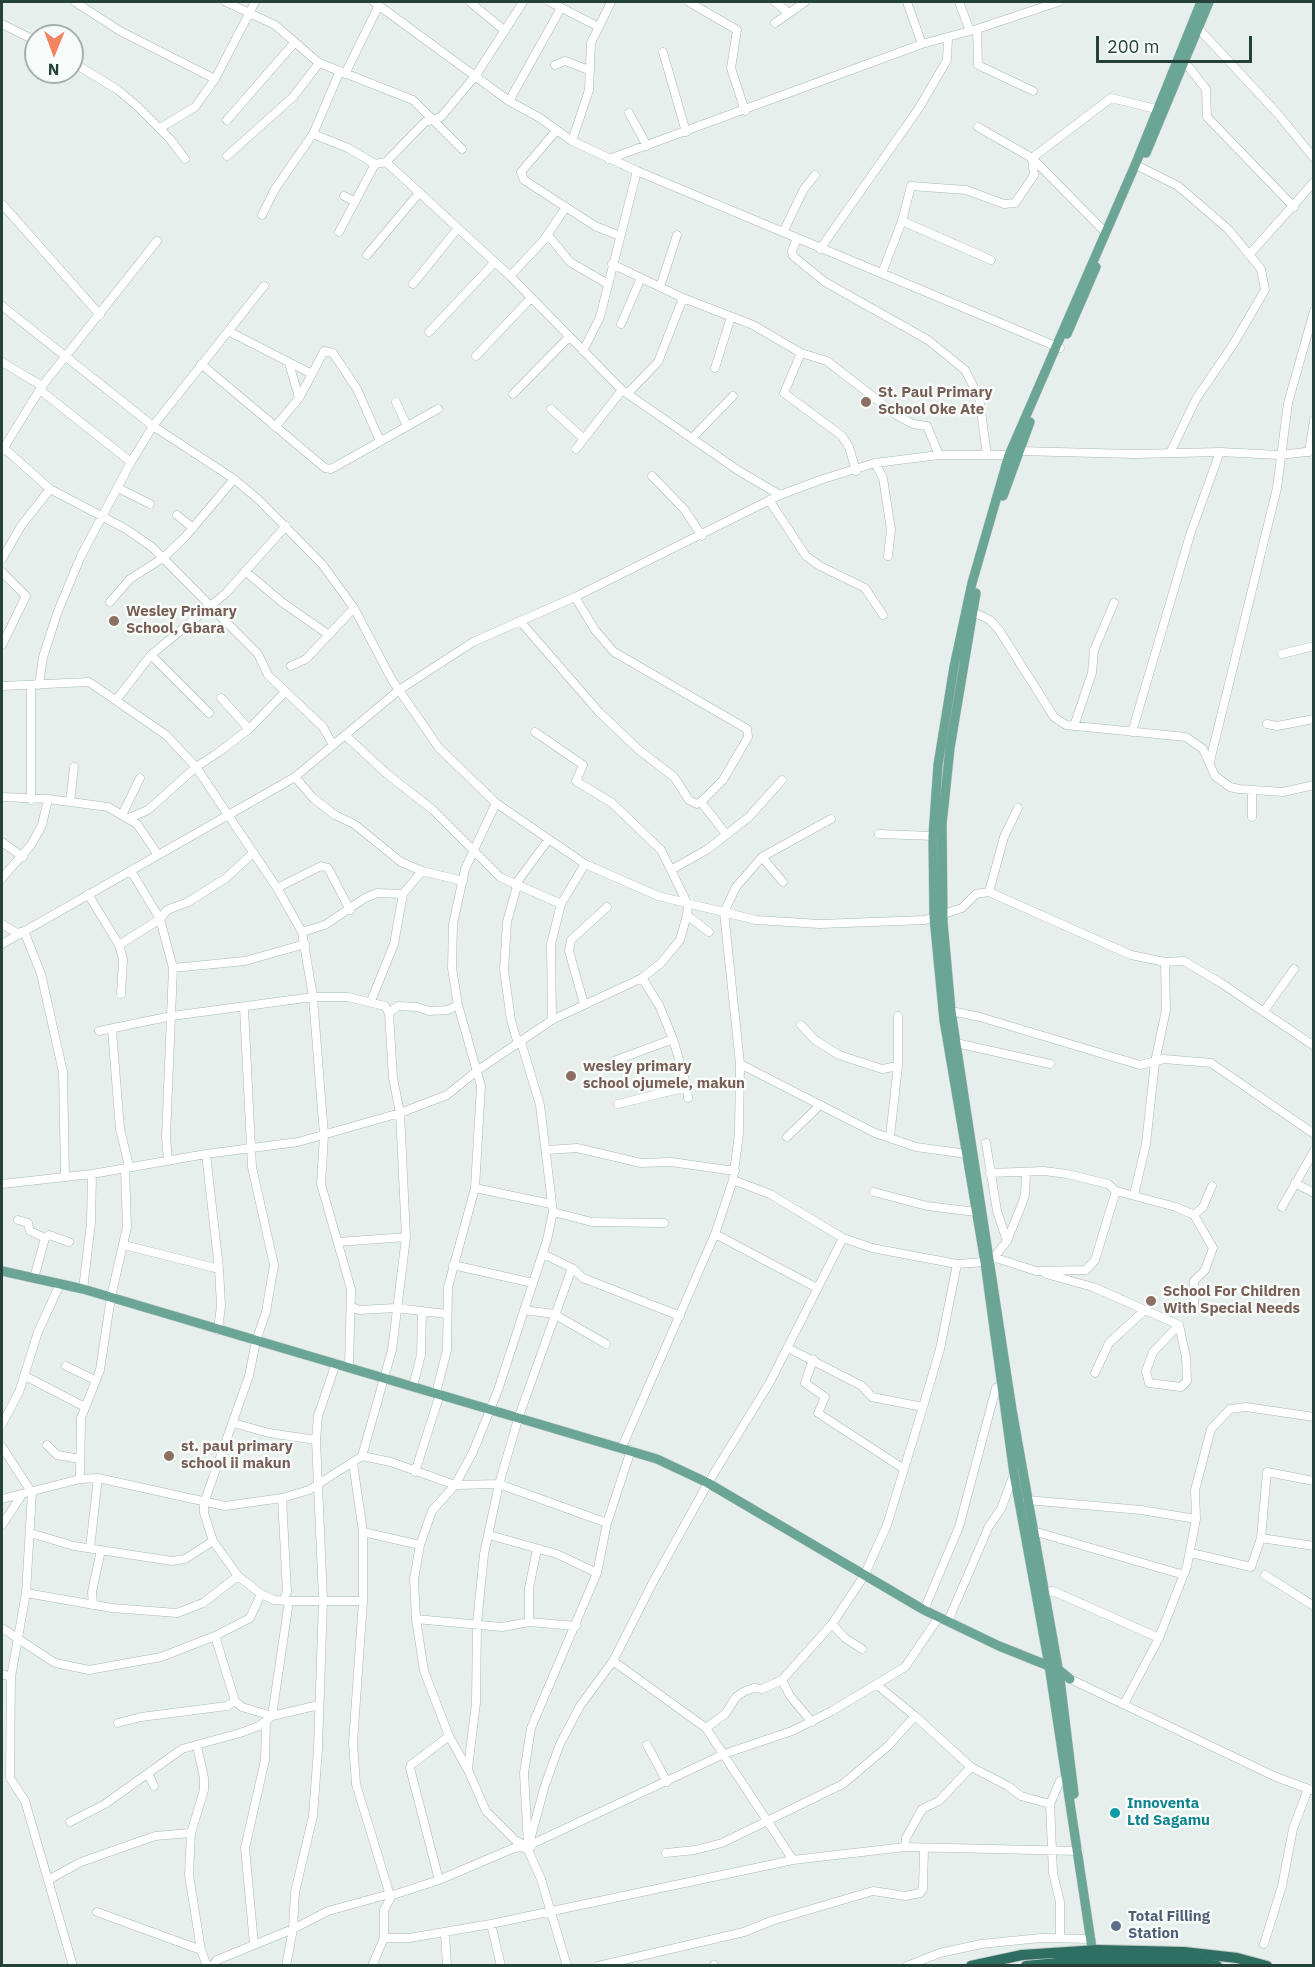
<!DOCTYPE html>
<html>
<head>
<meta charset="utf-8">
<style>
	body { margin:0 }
	#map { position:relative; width:1315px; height:1967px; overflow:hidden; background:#e6efeb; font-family:"IBM Plex Sans",sans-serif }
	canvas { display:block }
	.frame { position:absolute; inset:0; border:3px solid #24423a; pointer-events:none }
	.north { position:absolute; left:24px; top:24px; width:60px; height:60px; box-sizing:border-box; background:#f7fbf9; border:2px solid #a3b1ad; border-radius:50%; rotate:181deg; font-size:16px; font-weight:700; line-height:24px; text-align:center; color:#24423a }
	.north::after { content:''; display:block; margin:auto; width:21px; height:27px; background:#f4845f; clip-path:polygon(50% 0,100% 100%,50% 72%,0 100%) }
	.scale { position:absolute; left:1096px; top:36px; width:156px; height:27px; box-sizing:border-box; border:3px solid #24423a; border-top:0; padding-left:8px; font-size:18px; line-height:21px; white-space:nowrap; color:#24423a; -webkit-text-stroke:4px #f7fbf9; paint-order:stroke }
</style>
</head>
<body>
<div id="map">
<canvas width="1315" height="1967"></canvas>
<div class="frame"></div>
<div class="north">N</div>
<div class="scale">200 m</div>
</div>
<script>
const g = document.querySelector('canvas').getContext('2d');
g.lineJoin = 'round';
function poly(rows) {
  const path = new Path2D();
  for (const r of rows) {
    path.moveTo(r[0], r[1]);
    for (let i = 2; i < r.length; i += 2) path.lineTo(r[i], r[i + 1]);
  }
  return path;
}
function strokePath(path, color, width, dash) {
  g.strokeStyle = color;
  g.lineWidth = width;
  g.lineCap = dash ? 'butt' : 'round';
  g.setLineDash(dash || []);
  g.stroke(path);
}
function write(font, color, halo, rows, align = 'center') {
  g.font = font + ' "IBM Plex Sans",sans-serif';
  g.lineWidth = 5;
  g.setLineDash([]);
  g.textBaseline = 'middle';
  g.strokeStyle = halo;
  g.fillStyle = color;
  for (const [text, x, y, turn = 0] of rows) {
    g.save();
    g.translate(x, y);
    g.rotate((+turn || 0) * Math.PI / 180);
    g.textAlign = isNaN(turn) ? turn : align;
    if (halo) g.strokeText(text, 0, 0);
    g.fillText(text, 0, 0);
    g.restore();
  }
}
const minor = poly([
	[75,2,120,31,215,79],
	[226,2,275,25,319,63,413,100,462,149],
	[374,2,509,101,540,118,572,141,637,171,1060,348],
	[550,2,599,27],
	[689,2,737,30,731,68,745,111],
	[775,2,789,13],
	[907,2,922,44],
	[959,2,970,31],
	[471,3,505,31],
	[775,23,805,2],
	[2,24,36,41],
	[1198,28,1277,113,1314,158],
	[977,29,978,65,1033,91],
	[663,52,686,132],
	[1184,61,1206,89,1207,117,1294,207],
	[72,62,118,90,137,106,170,139,185,159],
	[555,65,565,61,589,70],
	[345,74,379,5],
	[509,101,561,8],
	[629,113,647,146],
	[227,120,295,42],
	[978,127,1032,158,1105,232],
	[160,128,195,107,215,79,255,2],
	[556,131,521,172,524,180,595,226,620,236],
	[313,134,348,148,375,164],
	[572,141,589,90,591,43,611,2],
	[227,156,293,97,319,63],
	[1032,158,1111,98,1156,109],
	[609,159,922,44,977,29,1058,2],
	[386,162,510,276,622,390,739,471,780,495],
	[1140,167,1178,186,1228,229,1261,269,1265,290,1234,343,1196,399,1171,451],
	[344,196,354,201],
	[2,204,100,315],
	[262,215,275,189,313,134,340,71],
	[902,221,991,260],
	[339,232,375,164,386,162,425,122,441,117,476,75,523,2],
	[783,232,804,189,815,175],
	[548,235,570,262,608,284],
	[797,238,792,251,793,256,825,282,928,340,965,370,979,397,987,455],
	[820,249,919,108,947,60,948,38],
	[367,255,419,193],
	[1249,255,1314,182],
	[612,264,683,298,753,325,801,353,827,361,898,416,913,424,927,426,939,455],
	[882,273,902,221,911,186,966,190,1004,204,1015,203,1034,175,1032,158],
	[510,276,543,241,566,207],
	[413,284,458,228],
	[660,287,677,235],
	[2,306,153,426,234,479,259,500,322,564,354,608,392,680,439,748,496,803,585,864,658,896,756,920,820,924,925,920,962,908,976,894,989,892,1131,955,1165,962,1184,961,1221,983,1314,1046],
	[621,324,641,278],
	[228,331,312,374,324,351,333,353,357,389,380,441],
	[429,332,495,262],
	[583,351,600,317,637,171],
	[801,353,784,393,842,436,849,447,856,471],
	[476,356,531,298],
	[2,362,42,386],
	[289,363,299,398],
	[201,364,325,468,331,469,438,409],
	[715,368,731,317],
	[43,386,40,390,131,462],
	[628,393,658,362,683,298],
	[513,394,569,337],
	[396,402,407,426],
	[551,409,584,439],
	[275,427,299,398,312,374],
	[692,438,733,396],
	[4,448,50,489,126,529,152,547,258,654,268,675,323,727,333,745],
	[576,449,622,390],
	[2,451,42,386,157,241],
	[1019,451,1135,454,1220,452,1280,455,1314,451],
	[1309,452,1314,420],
	[875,463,883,478,891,530,888,556],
	[652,476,684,509,702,536],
	[118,488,150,504],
	[769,500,806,556,820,566,865,588,883,615],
	[177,515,193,528],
	[2,559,21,526,50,489],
	[245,571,283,603,329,635],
	[2,572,26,596,2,645],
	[110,602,130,579,163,558,185,537,234,479],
	[973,612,990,620,999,630,1054,717,1066,725,1186,737,1203,749,1215,776,1230,787,1239,789,1283,792,1314,785],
	[520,621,599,712,639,750,674,777,689,800,697,804,701,802,723,780,748,737,747,729,614,652,595,630,575,597],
	[1282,654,1314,646],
	[151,655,209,713],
	[291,666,306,659,354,608],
	[39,685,43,657,58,611,81,556,131,462,153,426,264,286],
	[2,686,89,682,166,735,196,767,277,888,302,932,313,997,324,1135,321,1184,351,1289,349,1366],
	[221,698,249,729],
	[117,699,151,655,226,593,286,526],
	[1267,724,1277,726,1314,719],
	[1074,726,1092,673,1094,650,1114,603],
	[1132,732,1190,535,1220,452],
	[345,735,387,774,433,810,500,877,561,904],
	[1210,761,1277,488,1288,403,1314,311],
	[295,777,313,798,335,815,354,824,401,862,422,871,463,881],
	[1252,791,1252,817],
	[2,797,48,799,108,807,137,824,158,855],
	[31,800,31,685],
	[70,802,74,767],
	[701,802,726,834],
	[122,815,140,778],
	[129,818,148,810,196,767,219,752,249,729,284,693],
	[879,834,933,836],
	[2,842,23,857],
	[762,857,783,882],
	[671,870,708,849,749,817,782,780],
	[131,871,160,919,173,968,166,1137,168,1161],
	[2,878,31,845,42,825,48,799],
	[515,885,548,840],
	[517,886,507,922,504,970,511,1020,518,1044],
	[277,888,321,866,328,868,350,910],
	[989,892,1004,837,1018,808],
	[88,894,119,945,123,959,121,994],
	[687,915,709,932],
	[2,924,17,933,24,931,41,974,63,1072,65,1177],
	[302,932,325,925,365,898,377,893,403,894],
	[2,944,295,777,399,690,473,642,575,597,780,495,823,479,875,463,939,455,1009,455],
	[119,945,160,919,167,910,188,902,226,878,253,853],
	[173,968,245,961,305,944],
	[642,978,659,1005,673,1039,687,1087,688,1098],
	[371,1001,394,944,403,894,422,871],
	[584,1004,569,951,571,940,607,907],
	[244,1008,252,1167,274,1265,266,1312,256,1341,249,1376,204,1503,204,1513,213,1541,238,1576,261,1594,274,1600,289,1601,363,1601],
	[951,1011,980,1017,1140,1065,1164,1059,1211,1063,1314,1134],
	[1264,1011,1294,969],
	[389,1013,398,1006,417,1007,429,1011,448,1010,458,1005],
	[552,1020,551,944,561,904,585,864],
	[801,1025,815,1040,839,1055,882,1069,898,1066],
	[112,1030,120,1129,129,1166],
	[99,1031,172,1016,313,997,348,997,385,1006,389,1013,393,1078,400,1113,406,1237,392,1350,362,1456],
	[521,1042,540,1105,553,1212,547,1240,498,1390,473,1452,455,1485,432,1511,420,1545,414,1579,416,1619,424,1671,449,1736,468,1770,486,1811,515,1840,524,1845],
	[956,1043,1050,1064],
	[614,1061,673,1039],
	[740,1064,875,1133,916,1147,967,1154],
	[618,1104,687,1087],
	[890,1136,898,1066,898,1016],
	[787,1137,819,1106],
	[986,1143,997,1211,1007,1241],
	[547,1150,577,1148,641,1163,671,1162,735,1171],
	[206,1154,219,1269,221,1306,218,1330],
	[990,1173,1044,1171,1067,1174,1108,1184,1116,1191,1176,1207,1194,1215,1213,1248,1205,1270,1194,1281,1194,1307],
	[733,1180,770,1194,843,1238,872,1248,957,1264,985,1262],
	[1295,1183,1314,1193],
	[2,1184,92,1174,206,1154,298,1142,400,1113,447,1095,478,1070,552,1020,642,978,661,963,680,940,687,915,688,905,671,870,661,850,612,803,576,781,583,765,535,732],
	[475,1188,551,1204],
	[874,1192,927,1206,976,1212],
	[1134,1195,1146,1144,1155,1062,1166,1010,1165,962],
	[1282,1207,1314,1151],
	[553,1212,592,1222,664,1223],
	[1194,1215,1203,1207,1212,1186],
	[18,1220,28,1223,30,1231,45,1238,34,1278],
	[715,1234,817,1288],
	[45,1238,49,1235,69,1242],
	[338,1242,406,1237],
	[124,1245,219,1269],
	[543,1254,572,1268,583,1278,680,1316],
	[996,1258,1036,1271,1086,1270,1095,1260,1116,1191],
	[992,1260,1007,1241,1020,1209,1025,1195,1026,1172],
	[453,1265,533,1283],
	[1046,1274,1093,1287,1145,1310],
	[83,1289,91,1223,92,1174],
	[352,1307,359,1310,396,1308,446,1314],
	[524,1310,554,1314,606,1344],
	[1179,1325,1186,1357,1187,1381,1181,1387,1149,1383,1146,1371,1153,1352,1179,1325],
	[788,1348,862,1386,872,1397,923,1407],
	[813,1359,805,1383,825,1397,818,1413,904,1469],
	[66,1366,95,1380],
	[1095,1373,1109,1343,1145,1310,1179,1325],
	[25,1376,85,1407],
	[413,1386,421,1355,422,1311],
	[436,1393,447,1350,448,1287,475,1188,481,1086,458,1005,452,968,453,924,465,869,496,803],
	[233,1423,269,1433,316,1440],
	[2,1424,19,1392,38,1332,60,1284],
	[47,1445,57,1455,80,1459],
	[2,1447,32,1493,26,1593,11,1677,10,1778,25,1801,73,1966],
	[622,1447,715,1234,733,1180,739,1133,740,1064,724,912,736,887,762,857,831,819],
	[353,1463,363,1532,363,1601,353,1743,356,1784,389,1892],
	[415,1472,440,1394],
	[80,1479,81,1418,100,1370,111,1297,127,1227,125,1168],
	[282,1498,287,1592,284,1599],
	[2,1499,80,1479,98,1478,225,1506,282,1498,309,1490,362,1456,391,1462,455,1485,499,1484,607,1523],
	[1027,1500,1141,1510,1196,1519],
	[2,1525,21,1496],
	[1033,1531,1184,1575],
	[363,1532,420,1545],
	[30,1533,74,1546,172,1561,185,1559,213,1541],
	[489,1535,557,1554,597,1573],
	[1261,1538,1267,1472,1314,1481],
	[90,1548,98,1478],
	[1191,1553,1251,1567,1261,1538,1314,1546],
	[1265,1575,1314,1606],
	[26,1593,112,1608,177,1613,203,1603,238,1576],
	[1044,1593,1053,1591,1159,1638],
	[93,1605,92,1592,101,1550],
	[924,1610,959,1527,996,1388,1001,1386],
	[416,1619,502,1627,529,1622,576,1626],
	[948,1621,989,1526,1001,1509,1014,1474],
	[529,1622,529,1588,537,1549],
	[832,1624,845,1638,862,1649],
	[2,1628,55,1663,89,1670,161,1657,215,1636,250,1618,261,1594],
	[215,1636,235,1701],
	[613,1661,706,1728,793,1860],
	[2,1674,11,1677],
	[1070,1679,1276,1777,1314,1791],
	[782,1680,790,1696,812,1722],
	[877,1685,915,1716,971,1767,1008,1786,1021,1796,1050,1804],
	[1124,1704,1159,1638,1187,1566,1196,1519,1195,1490,1211,1429,1230,1409,1246,1407,1314,1417],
	[118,1723,141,1717,227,1706,235,1701,242,1707,272,1716,319,1705],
	[706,1728,725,1714,736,1697,745,1691,754,1688,762,1689,782,1680,832,1624,864,1576,887,1525,923,1407,940,1349,957,1264],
	[647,1745,667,1782],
	[197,1746,204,1778,204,1790,191,1833,189,1875,201,1950,207,1966],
	[468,1768,476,1703,477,1623,484,1554,499,1484,519,1416,572,1268],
	[148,1774,154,1786],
	[70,1822,105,1804,182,1749,240,1733,259,1726,272,1716,289,1601],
	[526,1844,524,1848,528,1850,531,1847,528,1844,524,1773,531,1728,597,1573,607,1523,631,1450],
	[529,1844,545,1785,560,1744,580,1706,613,1661,652,1584,708,1483,770,1382,843,1238],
	[530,1845,724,1754,792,1731,832,1711,905,1667,939,1617],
	[905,1847,906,1838,922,1809,939,1801,971,1767],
	[528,1850,541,1879,567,1966],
	[666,1853,695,1850,722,1843,843,1784,888,1746,915,1716],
	[439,1880,410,1768,411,1765,449,1736],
	[49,1883,48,1880,81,1862,155,1836,191,1833],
	[393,1895,439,1880,514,1848,524,1847],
	[97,1912,201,1950],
	[491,1924,501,1966],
	[445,1932,447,1966],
	[1060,1937,1060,1902,1053,1873,1050,1804,1060,1781,1066,1778],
	[384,1938,409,1938,491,1924,793,1860,905,1847,1079,1851],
	[254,1944,245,1848,265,1760,266,1722],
	[1264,1944,1282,1886,1293,1829,1308,1789],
	[212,1966,217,1960,293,1929,328,1911,386,1895],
	[286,1966,293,1929,295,1892,313,1816,318,1749,323,1599,316,1440,318,1416,336,1363],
	[372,1966,384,1938,384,1910,390,1899],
	[598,1966,744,1932,771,1921,873,1891,905,1896,920,1893,923,1889,924,1848],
	[713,1966,714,1965],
	[907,1966,940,1953,981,1944,1041,1938,1091,1939]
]);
const major = poly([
	[1146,153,1209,2],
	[1067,334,1096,267],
	[1003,496,1030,422],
	[976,593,950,748,942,824,943,922,951,1011,1012,1410,1060,1679,1074,1794],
	[2,1271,83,1289,657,1459,708,1483,924,1610,999,1646,1059,1670,1070,1679],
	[1093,1955,1049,1665,1014,1474,985,1262,944,1020,934,917,933,836,938,765,954,667,972,583,1009,455,1136,163,1201,2]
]);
const highway = poly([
	[971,1966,1022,1955,1098,1950,1184,1952,1237,1958,1267,1966],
	[1026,1966,1098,1959,1184,1962,1217,1966]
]);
const markers = [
	[866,402,6,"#8d6e63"],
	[114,621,6,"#8d6e63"],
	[571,1076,6,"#8d6e63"],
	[1151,1301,6,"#8d6e63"],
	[169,1456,6,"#8d6e63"],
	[1115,1813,6,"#0f9aa8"],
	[1116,1926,6,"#5c6f8a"]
];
const educationNames = [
	["St. Paul Primary",878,393],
	["School Oke Ate",878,410],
	["Wesley Primary",126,612],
	["School, Gbara",126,629],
	["wesley primary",583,1067],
	["school ojumele, makun",583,1084],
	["School For Children",1163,1292],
	["With Special Needs",1163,1309],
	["st. paul primary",181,1447],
	["school ii makun",181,1464]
];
const cultureNames = [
	["Innoventa",1127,1804],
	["Ltd Sagamu",1127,1821]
];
const serviceNames = [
	["Total Filling",1128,1917],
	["Station",1128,1934]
];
strokePath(minor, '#a8b8b2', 9);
strokePath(major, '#c2cac8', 10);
strokePath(highway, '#c2cac8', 12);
strokePath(minor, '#fff', 8);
strokePath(major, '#6aa596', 9);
strokePath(highway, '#2f6f62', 10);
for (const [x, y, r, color] of markers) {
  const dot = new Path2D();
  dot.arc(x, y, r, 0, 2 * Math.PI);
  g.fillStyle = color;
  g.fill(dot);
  strokePath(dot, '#f7fbf9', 2);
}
write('bold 15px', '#785e54', '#f7fbf9', educationNames, 'left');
write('bold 15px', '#0d838f', '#f7fbf9', cultureNames, 'left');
write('bold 15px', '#4e5e75', '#f7fbf9', serviceNames, 'left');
</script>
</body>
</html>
